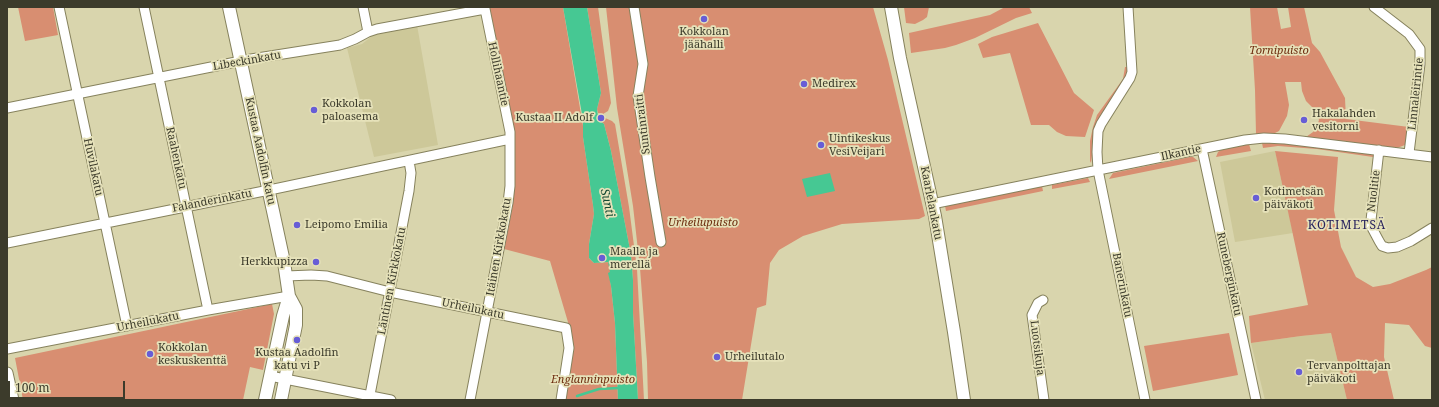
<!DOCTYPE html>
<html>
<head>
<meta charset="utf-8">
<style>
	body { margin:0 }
	#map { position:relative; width:1439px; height:407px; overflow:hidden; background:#d9d5ad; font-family:"Noto Serif",serif }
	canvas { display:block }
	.frame { position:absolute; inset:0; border:8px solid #3c3b2b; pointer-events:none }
	.scale { position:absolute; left:8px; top:381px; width:117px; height:18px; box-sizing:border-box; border:2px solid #3c3b2b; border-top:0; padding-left:5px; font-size:12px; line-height:14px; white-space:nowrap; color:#3c3b2b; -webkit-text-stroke:3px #e6e2ba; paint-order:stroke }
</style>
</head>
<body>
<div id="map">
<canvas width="1439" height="407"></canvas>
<div class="frame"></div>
<div class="scale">100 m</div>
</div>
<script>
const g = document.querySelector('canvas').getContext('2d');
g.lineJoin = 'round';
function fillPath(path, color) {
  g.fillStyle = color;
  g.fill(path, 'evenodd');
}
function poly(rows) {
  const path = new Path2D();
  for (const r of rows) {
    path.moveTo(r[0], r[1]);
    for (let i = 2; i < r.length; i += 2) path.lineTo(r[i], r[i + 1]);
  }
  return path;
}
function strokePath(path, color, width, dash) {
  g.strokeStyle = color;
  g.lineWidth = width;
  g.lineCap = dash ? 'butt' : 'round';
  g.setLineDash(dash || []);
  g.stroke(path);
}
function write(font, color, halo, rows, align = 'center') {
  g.font = font + ' "Noto Serif",serif';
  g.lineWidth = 3.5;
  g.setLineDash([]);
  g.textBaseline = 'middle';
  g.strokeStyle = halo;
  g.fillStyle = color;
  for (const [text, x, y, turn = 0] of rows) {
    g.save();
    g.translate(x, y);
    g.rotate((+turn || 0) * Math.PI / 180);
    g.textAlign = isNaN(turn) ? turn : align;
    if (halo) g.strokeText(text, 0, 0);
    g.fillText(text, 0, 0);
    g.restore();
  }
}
const built = poly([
	[417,25,438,145,374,157,347,48,362,44,372,36,383,31],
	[1275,151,1293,233,1235,242,1220,162],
	[1331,333,1347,400,1265,400,1251,343,1301,336]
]);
const green = poly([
	[18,7,53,7,58,35,25,41],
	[483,7,563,7,583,126,583,137,593,205,594,214,589,244,589,258,594,263,609,262,611,273,609,273,611,286,615,323,618,400,564,400,573,345,570,329,550,261,504,249,513,204,515,135,506,130],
	[587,7,598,7,611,103,608,111,603,114,598,113,597,109,601,93],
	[606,7,873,7,888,60,925,216,919,219,842,224,803,236,779,250,770,263,766,305,757,308,742,400,648,400,647,362,640,268,633,206,617,108],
	[904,7,929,7,927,17,923,20,915,24,906,23],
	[1005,7,1029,7,1032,13,1016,18,975,38,956,45,945,48,911,53,909,33,990,15],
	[1250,7,1277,7,1281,29,1291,27,1288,7,1304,7,1312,43,1320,52,1345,98,1346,119,1409,127,1407,140,1405,145,1397,148,1306,137,1313,132,1317,126,1319,120,1316,111,1306,101,1302,91,1301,82,1285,82,1289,105,1287,116,1279,131,1273,134,1256,134,1255,90],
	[1038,23,1074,93,1094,110,1085,137,1066,136,1057,132,1049,125,1031,125,1010,53,983,58,978,44,992,37],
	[1125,67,1128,67,1128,74,1122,86,1100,116,1094,141,1091,163,1090,161,1090,141,1093,127,1097,115,1123,79],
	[605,118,612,121,615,124,629,207,637,269,644,400,638,400,633,313,633,280,631,255,611,151,604,124,599,120],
	[1274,141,1373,153,1373,157,1317,149,1278,146,1263,148,1262,143],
	[1249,144,1251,151,1216,157,1218,152,1221,150],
	[1275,151,1338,157,1334,210,1341,247,1356,277,1373,287,1390,284,1426,270,1432,267,1432,348,1425,346,1409,325,1385,323,1384,357,1394,400,1347,400,1331,333,1301,336,1251,343,1249,316,1308,305],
	[1190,157,1193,157,1198,161,1109,179,1113,173],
	[1088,178,1090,182,1052,189,1052,185],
	[1042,186,1043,191,946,211,945,206],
	[272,304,274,314,263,370,250,367,243,400,23,400,15,358],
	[1229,333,1238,375,1153,391,1144,346]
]);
const water = poly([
	[563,7,587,7,601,93,597,109,598,116,599,120,604,124,611,151,631,255,633,280,633,313,638,400,618,400,615,323,611,286,608,273,610,272,608,262,594,263,589,258,589,244,594,214,593,205,583,137,583,120],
	[830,173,835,191,807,197,802,179]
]);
const stream = poly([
	[577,396,599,389,619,388]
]);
const minor = poly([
	[59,7,127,326],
	[144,7,208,310],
	[363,7,368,32],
	[634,7,643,64,638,96,650,177,661,242],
	[1128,7,1132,72,1130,78,1101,124,1098,131,1097,152,1098,170,1145,400],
	[1374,7,1409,34,1420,49,1420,64,1409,153],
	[7,108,251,59,340,45,355,39,368,32,377,29,485,9,510,132,510,186,508,203,470,400],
	[1202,149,1256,400],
	[1379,150,1371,220,1371,226,1379,241,1382,246,1388,248,1397,247,1411,241,1432,228],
	[932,204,1245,140,1264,138,1285,139,1432,157],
	[7,243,279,188,510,139],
	[286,276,311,275,327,276,390,292,566,328,569,348,561,400],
	[1043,300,1038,303,1032,315,1044,400],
	[7,349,208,310,289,296],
	[270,376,391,400],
	[369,400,409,191,411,173,409,161]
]);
const tertiary = poly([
	[7,373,13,400]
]);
const secondary = poly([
	[229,7,284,262,289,296,296,309,296,325,281,400],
	[891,7,900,58,935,216,954,332,964,400],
	[265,400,283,316,289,296]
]);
const markers = [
	[704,19,4,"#675dd6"],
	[804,84,4,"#675dd6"],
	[314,110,4,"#675dd6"],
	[601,118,4,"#675dd6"],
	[1304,120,4,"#675dd6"],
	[821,145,4,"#675dd6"],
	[1256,198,4,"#675dd6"],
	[297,225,4,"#675dd6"],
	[602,258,4,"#675dd6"],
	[316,262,4,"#675dd6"],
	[297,340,4,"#675dd6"],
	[150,354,4,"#675dd6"],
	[717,357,4,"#675dd6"],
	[1299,372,4,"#675dd6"]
];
const poiNames = [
	["Kokkolan",704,32,"center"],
	["jäähalli",704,45,"center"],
	["Medirex",812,84],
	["Kokkolan",322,104],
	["paloasema",322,117],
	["Hakalahden",1312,114],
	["vesitorni",1312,127],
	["Kustaa II Adolf",593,118,"right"],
	["Uintikeskus",829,139],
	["VesiVeijari",829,152],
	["Kotimetsän",1264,192],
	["päiväkoti",1264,205],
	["Leipomo Emilia",305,225],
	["Maalla ja",610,252],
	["merellä",610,265],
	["Herkkupizza",308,262,"right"],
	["Kokkolan",158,348],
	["keskuskenttä",158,361],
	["Kustaa Aadolfin",297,353,"center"],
	["katu vi P",297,366,"center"],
	["Urheilutalo",725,357],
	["Tervanpolttajan",1307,366],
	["päiväkoti",1307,379]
];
const parkNames = [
	["Tornipuisto",1279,51],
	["Urheilupuisto",703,223],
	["Englanninpuisto",593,380]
];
const streetNames = [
	["Libeckinkatu",247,61,-10],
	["Hollihaantie",498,74,78],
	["Linnaleirintie",1416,94,-84],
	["Suntinraitti",643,124,-97],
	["Kustaa Aadolfin katu",260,151,78],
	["Ilkantie",1181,153,-12],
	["Raahenkatu",176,158,78],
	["Huvilakatu",93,167,78],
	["Nuolitie",1374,191,-83],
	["Falanderinkatu",212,201,-11],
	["Kaarlelankatu",931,203,79],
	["Itäinen Kirkkokatu",499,247,-80],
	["Runeberginkatu",1229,274,78],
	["Läntinen Kirkkokatu",392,281,-79],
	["Banerinkatu",1122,285,79],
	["Urheilukatu",473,309,12],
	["Urheilukatu",148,322,-11],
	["Luotsikuja",1037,348,83]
];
const waterNames = [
	["Sunti",607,203,77]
];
const neighbourhoodNames = [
	["KOTIMETSÄ",1347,226]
];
fillPath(built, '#cdc899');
fillPath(green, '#d88e71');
fillPath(water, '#46c893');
strokePath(stream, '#46c893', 2.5);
strokePath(minor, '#86825d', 11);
strokePath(tertiary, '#86825d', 13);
strokePath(secondary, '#86825d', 14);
strokePath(minor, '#fff', 9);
strokePath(tertiary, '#fff', 11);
strokePath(secondary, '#fff', 12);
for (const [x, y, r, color] of markers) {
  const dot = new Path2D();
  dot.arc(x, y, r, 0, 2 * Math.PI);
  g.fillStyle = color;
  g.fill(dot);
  strokePath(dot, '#e6e2ba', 1.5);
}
write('11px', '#3c3b2b', '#e6e2ba', poiNames, 'left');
write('italic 11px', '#6e2d0f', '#e6e2ba', parkNames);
write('11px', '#3c3b2b', '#e6e2ba', streetNames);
write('italic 12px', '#124832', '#e6e2ba', waterNames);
g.letterSpacing = '1px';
write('12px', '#28235d', '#e6e2ba', neighbourhoodNames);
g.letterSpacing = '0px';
</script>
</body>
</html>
